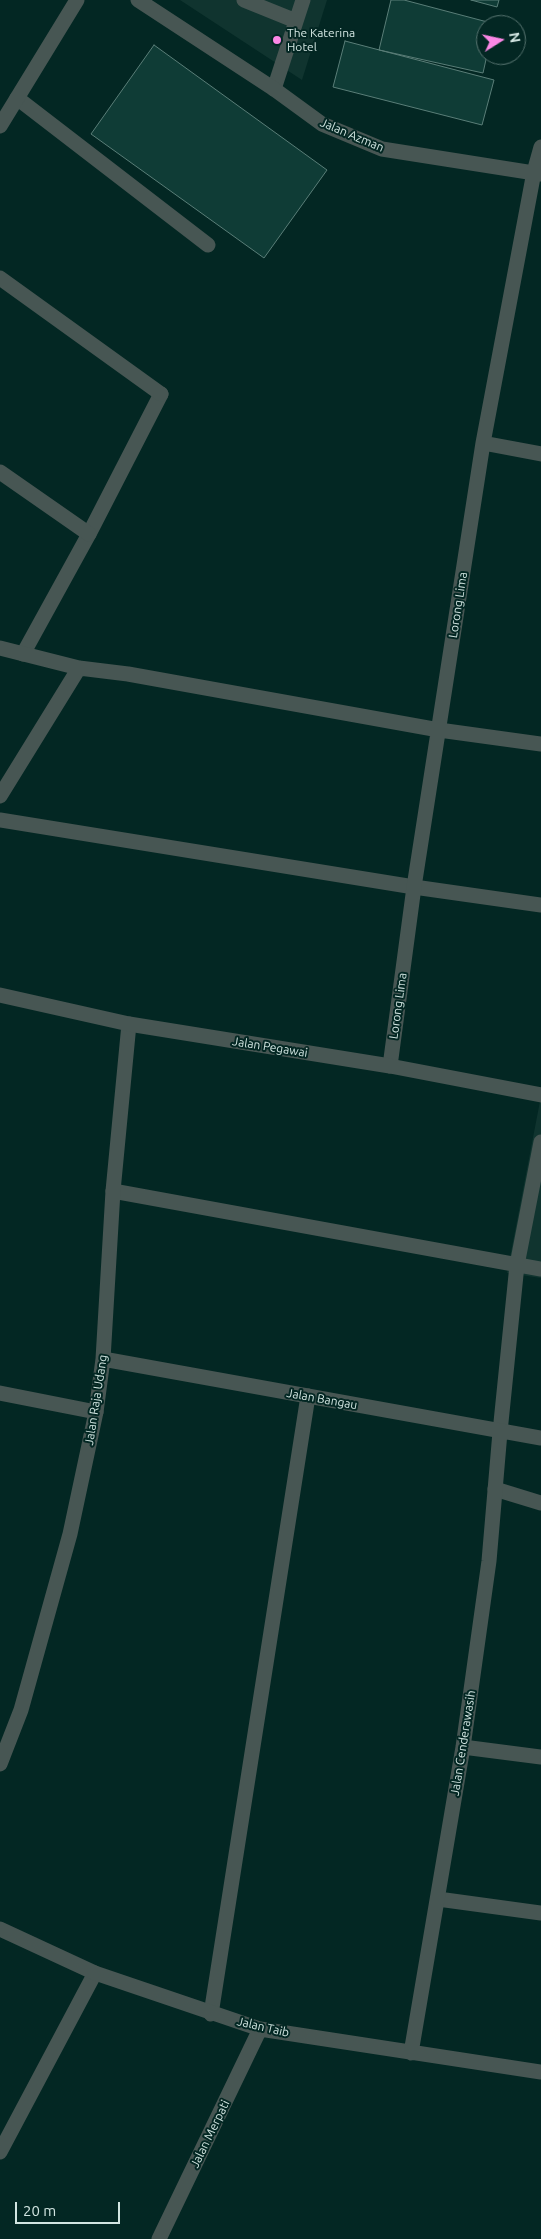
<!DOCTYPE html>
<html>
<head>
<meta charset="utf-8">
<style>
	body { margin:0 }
	#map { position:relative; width:541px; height:2239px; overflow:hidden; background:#032723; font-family:Ubuntu,sans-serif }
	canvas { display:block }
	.north { position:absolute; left:476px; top:15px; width:50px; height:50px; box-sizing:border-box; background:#032723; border:1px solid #56736f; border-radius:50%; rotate:80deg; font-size:14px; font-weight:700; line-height:20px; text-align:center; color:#d2e5e1 }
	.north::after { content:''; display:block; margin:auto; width:18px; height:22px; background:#fb87e5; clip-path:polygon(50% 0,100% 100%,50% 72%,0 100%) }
	.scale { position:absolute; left:15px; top:2202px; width:105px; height:22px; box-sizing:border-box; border:2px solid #d2e5e1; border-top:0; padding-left:6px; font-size:15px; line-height:18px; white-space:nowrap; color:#d2e5e1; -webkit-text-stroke:4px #032723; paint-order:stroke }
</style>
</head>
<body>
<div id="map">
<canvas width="541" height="2239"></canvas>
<div class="north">N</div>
<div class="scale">20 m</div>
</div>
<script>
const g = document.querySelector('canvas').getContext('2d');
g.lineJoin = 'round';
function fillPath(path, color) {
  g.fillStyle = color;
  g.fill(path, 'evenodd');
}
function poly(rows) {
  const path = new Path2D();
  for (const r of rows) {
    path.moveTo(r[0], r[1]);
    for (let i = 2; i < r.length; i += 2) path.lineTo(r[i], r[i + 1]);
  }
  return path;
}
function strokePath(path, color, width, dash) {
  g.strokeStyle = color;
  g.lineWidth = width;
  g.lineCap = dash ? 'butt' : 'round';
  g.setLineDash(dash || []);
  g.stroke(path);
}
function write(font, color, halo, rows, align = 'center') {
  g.font = font + ' Ubuntu,sans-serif';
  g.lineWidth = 4;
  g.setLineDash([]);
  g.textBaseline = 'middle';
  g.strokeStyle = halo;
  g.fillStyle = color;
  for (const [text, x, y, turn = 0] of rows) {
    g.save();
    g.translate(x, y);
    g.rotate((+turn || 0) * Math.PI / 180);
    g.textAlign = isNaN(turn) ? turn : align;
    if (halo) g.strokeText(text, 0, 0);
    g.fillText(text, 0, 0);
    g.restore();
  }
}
const built = poly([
	[180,0,327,0,302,80],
	[541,1096,541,1278,507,1273]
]);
const building = poly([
	[391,0,404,0,495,24,486,25,487,55,483,73,379,50,391,0],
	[471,0,499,0,497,7,471,0],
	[345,41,494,80,482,125,333,87,345,41],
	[154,45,327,170,264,258,91,134,154,45]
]);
const service = poly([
	[244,0,296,21],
	[274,89,303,0],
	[17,98,208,245],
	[23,654,89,534,161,394],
	[0,820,414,887,541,905],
	[113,1191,541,1269],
	[0,1393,96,1412],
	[500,1432,517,1265,541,1142],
	[495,1489,541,1503],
	[438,1899,541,1913],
	[211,2014,308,1396],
	[0,2152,95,1973]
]);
const minor = poly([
	[138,0,274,89,322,124,382,149,541,174],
	[0,126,77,0],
	[0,278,161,394],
	[483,443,541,454],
	[0,472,89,534],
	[0,648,79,668,128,674,439,730,541,744],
	[0,796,79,668],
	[390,1066,414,887,483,443,534,172,541,147],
	[103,1359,541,1438],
	[463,1747,541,1757],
	[0,1764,21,1710,70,1534,96,1412,103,1359,113,1191,129,1024],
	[0,1929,95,1973,260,2029,541,2072],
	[411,2053,463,1747,489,1561,500,1432],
	[159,2239,260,2029]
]);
const tertiary = poly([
	[0,995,129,1024,390,1066,541,1095]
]);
const markers = [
	[277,40,5,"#fb87e5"]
];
const poiNames = [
	["The Katerina",287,33],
	["Hotel",287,47]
];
const streetNames = [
	["Jalan Azman",352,135,23],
	["Lorong Lima",458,605,-81],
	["Lorong Lima",398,1006,-82],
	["Jalan Pegawai",270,1047,9],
	["Jalan Bangau",322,1399,10],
	["Jalan Raja Udang",96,1400,-81],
	["Jalan Cenderawasih",463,1743,-81],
	["Jalan Taib",263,2027,13],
	["Jalan Merpati",210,2134,-64]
];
fillPath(built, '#10342f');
fillPath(building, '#0f3c36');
strokePath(building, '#5a7e78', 1);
strokePath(service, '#475653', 15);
strokePath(minor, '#475653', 15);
strokePath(tertiary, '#475653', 15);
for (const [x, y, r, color] of markers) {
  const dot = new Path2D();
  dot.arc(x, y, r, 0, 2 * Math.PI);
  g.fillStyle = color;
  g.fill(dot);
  strokePath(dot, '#032723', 2);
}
write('12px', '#d2e5e1', '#032723', poiNames, 'left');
write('12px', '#d2e5e1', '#032723', streetNames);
</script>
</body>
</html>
